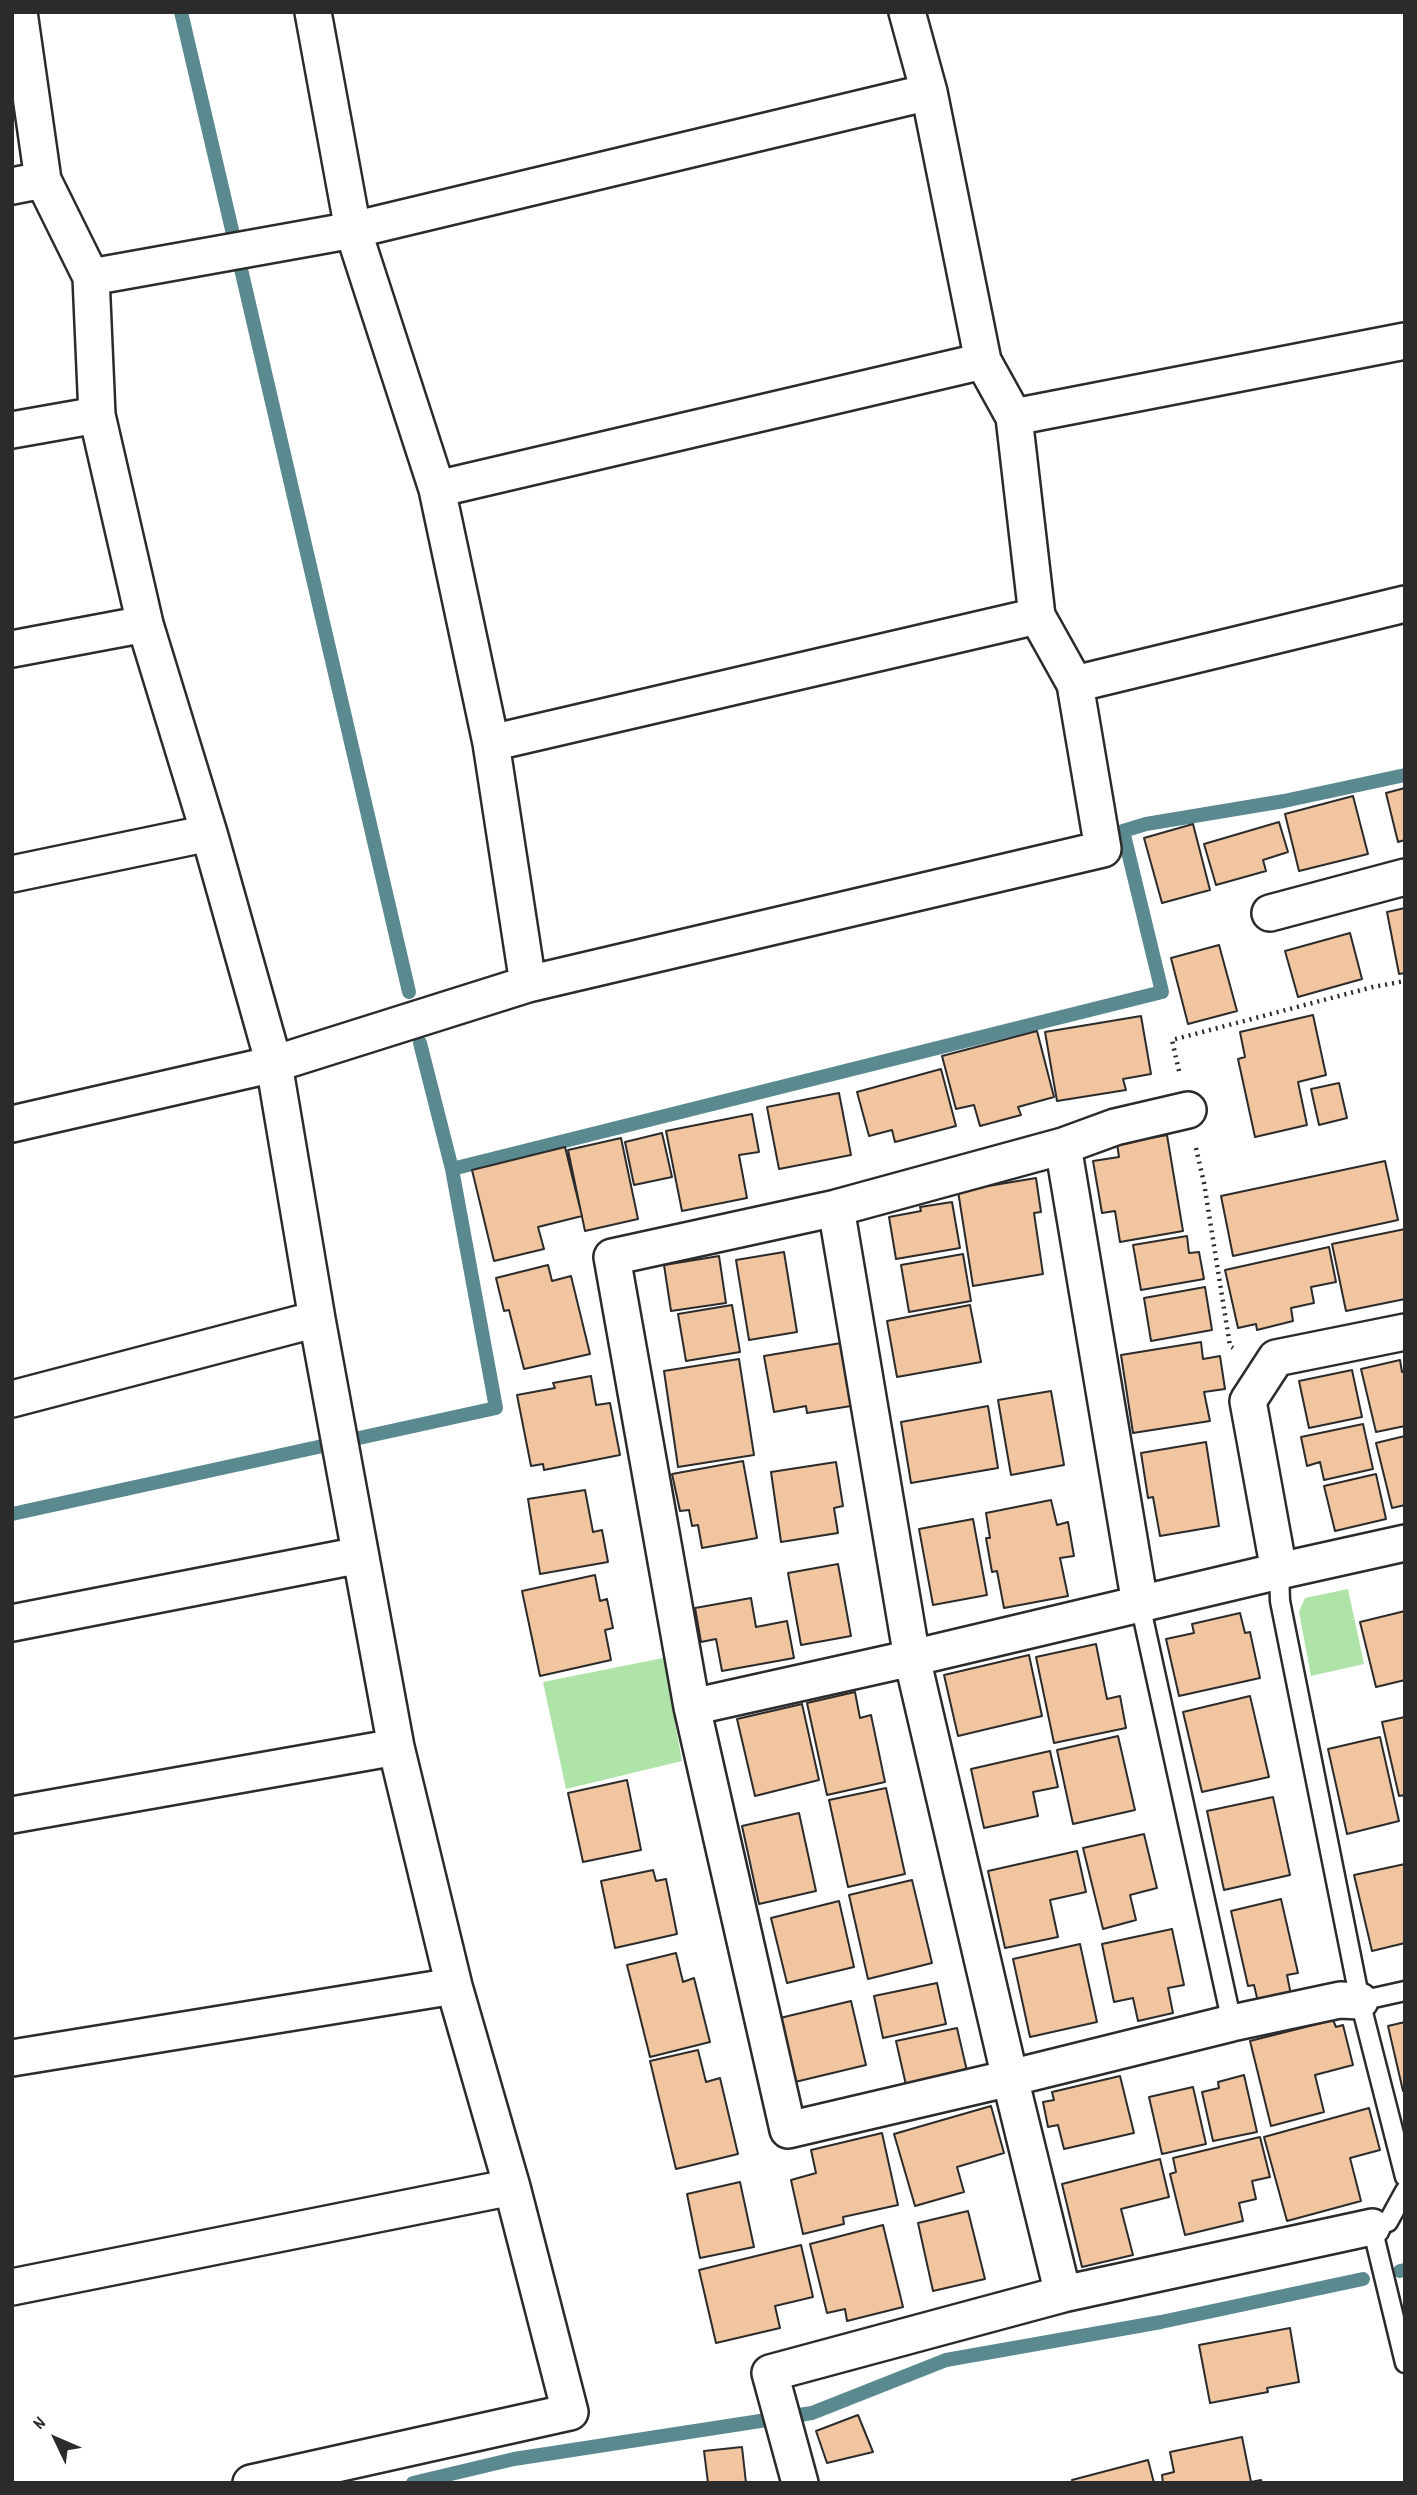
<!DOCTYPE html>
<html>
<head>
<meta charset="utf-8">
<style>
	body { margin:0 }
	#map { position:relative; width:1417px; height:2495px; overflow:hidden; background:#fff; font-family:Dekko,sans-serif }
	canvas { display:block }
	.frame { position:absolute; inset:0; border:14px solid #2b2b2b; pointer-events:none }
	.north { position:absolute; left:21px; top:2404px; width:70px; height:70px; -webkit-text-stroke:5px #fff; paint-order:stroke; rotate:314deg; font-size:19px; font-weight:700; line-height:28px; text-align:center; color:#2b2b2b }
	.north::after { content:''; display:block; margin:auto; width:24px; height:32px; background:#2b2b2b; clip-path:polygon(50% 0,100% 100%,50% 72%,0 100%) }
</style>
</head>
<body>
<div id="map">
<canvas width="1417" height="2495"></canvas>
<div class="frame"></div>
<div class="north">N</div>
</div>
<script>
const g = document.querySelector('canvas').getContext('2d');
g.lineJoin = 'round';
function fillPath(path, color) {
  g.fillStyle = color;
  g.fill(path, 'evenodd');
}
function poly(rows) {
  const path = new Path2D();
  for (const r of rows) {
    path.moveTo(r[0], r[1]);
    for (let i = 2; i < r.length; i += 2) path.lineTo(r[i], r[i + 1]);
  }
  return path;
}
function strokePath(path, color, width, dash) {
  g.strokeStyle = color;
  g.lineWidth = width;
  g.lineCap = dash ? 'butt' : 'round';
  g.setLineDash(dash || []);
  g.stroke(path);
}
const green = poly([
	[1348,1589,1364,1664,1311,1676,1299,1612,1305,1598],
	[663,1658,682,1761,566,1789,543,1682]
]);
const stream = poly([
	[181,12,232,230],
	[241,269,409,992],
	[452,1169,1162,992,1123,831,1146,824,1284,801,1405,775],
	[12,1514,496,1408,452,1169,420,1043],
	[1400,2271,1405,2270],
	[413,2483,514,2459,812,2413,946,2360,1161,2322,1363,2279]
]);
const building = poly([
	[1405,788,1405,840,1398,842,1386,793,1405,788],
	[1353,796,1368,854,1299,871,1285,814,1353,796],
	[1279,822,1288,852,1263,860,1266,871,1216,885,1204,844,1279,822],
	[1193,824,1210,890,1162,903,1144,838,1193,824],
	[1405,908,1405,973,1399,974,1387,912,1405,908],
	[1350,933,1362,979,1298,997,1285,951,1350,933],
	[1219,945,1237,1011,1188,1024,1171,958,1219,945],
	[1313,1015,1326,1075,1298,1082,1307,1125,1255,1137,1238,1059,1245,1057,1240,1032,1313,1015],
	[1141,1016,1151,1074,1123,1079,1126,1090,1057,1101,1045,1032,1141,1016],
	[1037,1031,1054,1097,1018,1107,1021,1115,980,1126,974,1105,956,1109,942,1056,1037,1031],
	[941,1069,956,1126,895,1142,892,1130,869,1136,857,1092,941,1069],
	[1339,1083,1347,1118,1319,1125,1311,1089,1339,1083],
	[839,1093,851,1155,779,1169,767,1107,839,1093],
	[752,1114,759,1152,739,1155,747,1198,682,1211,666,1131,752,1114],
	[662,1133,672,1177,634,1185,625,1142,662,1133],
	[1167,1135,1183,1231,1120,1242,1115,1211,1102,1213,1093,1161,1119,1157,1117,1144,1167,1135],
	[621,1138,638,1219,585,1231,568,1150,621,1138],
	[565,1147,582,1216,538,1227,544,1249,494,1261,472,1170,565,1147],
	[1385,1161,1398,1220,1233,1256,1221,1196,1385,1161],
	[1036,1178,1041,1212,1034,1213,1043,1274,973,1286,958,1191,1036,1178],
	[952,1202,960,1248,896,1259,889,1217,921,1211,920,1207,952,1202],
	[1405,1229,1405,1299,1346,1311,1332,1244,1405,1229],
	[1187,1236,1189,1253,1199,1252,1204,1279,1141,1290,1133,1245,1187,1236],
	[1329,1247,1336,1282,1311,1287,1314,1303,1291,1308,1293,1321,1257,1330,1256,1324,1238,1328,1225,1270,1329,1247],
	[784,1252,797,1332,749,1340,736,1260,784,1252],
	[963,1254,971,1301,909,1312,901,1265,963,1254],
	[719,1256,726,1303,671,1311,664,1265,719,1256],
	[548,1265,552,1281,571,1276,590,1354,524,1369,509,1310,504,1311,496,1278,548,1265],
	[1205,1287,1212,1330,1151,1341,1144,1298,1205,1287],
	[732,1305,740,1352,686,1361,678,1314,732,1305],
	[970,1305,981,1362,897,1377,887,1321,970,1305],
	[1201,1342,1203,1359,1220,1356,1225,1389,1204,1392,1210,1421,1133,1433,1121,1355,1201,1342],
	[841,1343,851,1406,807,1413,806,1406,774,1412,764,1356,841,1343],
	[739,1359,754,1455,678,1467,664,1371,739,1359],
	[1400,1360,1402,1372,1405,1371,1405,1426,1376,1432,1361,1369,1400,1360],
	[1352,1370,1362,1417,1309,1428,1299,1381,1352,1370],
	[591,1376,596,1405,610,1403,620,1455,544,1470,543,1464,531,1466,517,1395,555,1388,553,1383,591,1376],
	[1051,1391,1064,1465,1011,1475,998,1400,1051,1391],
	[988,1406,998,1468,911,1483,901,1422,988,1406],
	[1363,1424,1373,1469,1324,1480,1320,1462,1307,1466,1301,1437,1363,1424],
	[1405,1436,1405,1505,1392,1508,1376,1443,1405,1436],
	[1206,1442,1219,1526,1160,1536,1153,1497,1148,1498,1141,1453,1206,1442],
	[743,1461,757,1538,702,1548,698,1525,692,1526,689,1510,680,1511,672,1474,743,1461],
	[836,1462,843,1506,834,1508,838,1533,781,1542,771,1472,836,1462],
	[1376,1474,1386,1519,1335,1531,1324,1486,1376,1474],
	[585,1490,593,1532,602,1530,608,1562,540,1574,528,1499,585,1490],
	[1051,1500,1057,1525,1068,1522,1074,1556,1060,1558,1068,1596,1004,1608,997,1571,992,1572,986,1538,990,1538,986,1513,1051,1500],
	[973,1519,987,1595,933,1605,919,1529,973,1519],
	[838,1564,851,1636,801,1645,788,1573,838,1564],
	[595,1575,600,1601,607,1599,613,1628,605,1630,611,1660,540,1676,522,1591,595,1575],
	[751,1598,756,1627,787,1621,794,1658,722,1671,716,1639,701,1642,695,1608,751,1598],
	[1405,1611,1405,1680,1376,1687,1360,1622,1405,1611],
	[1240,1613,1245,1633,1250,1632,1260,1678,1179,1696,1166,1639,1194,1633,1192,1624,1240,1613],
	[1096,1644,1107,1699,1120,1696,1126,1728,1054,1743,1036,1657,1096,1644],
	[1029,1655,1042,1716,958,1736,944,1675,1029,1655],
	[855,1692,860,1718,871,1715,885,1782,827,1795,807,1703,855,1692],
	[1250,1696,1269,1777,1202,1792,1183,1712,1250,1696],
	[802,1704,819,1780,755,1796,737,1719,802,1704],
	[1405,1717,1405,1795,1399,1796,1382,1722,1405,1717],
	[1118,1736,1135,1810,1073,1824,1057,1750,1118,1736],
	[1380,1737,1399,1821,1347,1834,1328,1749,1380,1737],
	[1050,1751,1058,1787,1033,1792,1038,1816,984,1828,971,1769,1050,1751],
	[627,1780,641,1850,583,1862,568,1793,627,1780],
	[886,1788,905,1874,848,1887,829,1800,886,1788],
	[1273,1797,1290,1875,1224,1890,1207,1811,1273,1797],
	[799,1813,816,1891,759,1904,742,1826,799,1813],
	[1144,1834,1157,1888,1130,1895,1136,1920,1103,1929,1083,1848,1144,1834],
	[1077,1851,1086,1892,1050,1900,1058,1937,1005,1948,988,1871,1077,1851],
	[1405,1864,1405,1943,1372,1951,1354,1875,1405,1864],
	[653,1870,656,1881,666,1879,677,1934,615,1948,601,1881,653,1870],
	[912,1880,932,1963,868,1979,849,1895,912,1880],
	[1281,1899,1298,1973,1287,1975,1291,1995,1258,2002,1254,1985,1248,1986,1231,1911,1281,1899],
	[839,1901,854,1967,787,1983,771,1918,839,1901],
	[1172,1929,1184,1985,1168,1988,1173,2013,1138,2021,1133,1998,1114,2002,1102,1944,1172,1929],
	[1080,1944,1097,2022,1030,2037,1013,1959,1080,1944],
	[676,1953,683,1982,694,1978,710,2042,650,2057,627,1965,676,1953],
	[937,1983,946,2024,883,2038,874,1996,937,1983],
	[851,2001,866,2065,795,2082,780,2018,851,2001],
	[1333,2020,1336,2027,1343,2025,1353,2065,1315,2075,1324,2112,1271,2126,1250,2041,1333,2020],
	[1405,2022,1405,2091,1403,2091,1388,2026,1405,2022],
	[957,2028,967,2071,906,2085,896,2041,957,2028],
	[698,2050,706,2082,720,2078,738,2154,676,2169,650,2061,698,2050],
	[1244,2075,1257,2132,1213,2141,1202,2092,1219,2088,1218,2082,1244,2075],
	[1120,2076,1134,2133,1064,2149,1058,2125,1048,2127,1043,2102,1054,2100,1052,2092,1120,2076],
	[1193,2087,1206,2144,1162,2154,1149,2097,1193,2087],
	[991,2106,1004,2153,957,2167,964,2192,915,2206,894,2134,991,2106],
	[1369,2108,1380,2150,1350,2158,1361,2201,1287,2221,1264,2137,1369,2108],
	[882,2133,898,2205,843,2217,844,2224,803,2234,791,2180,816,2173,811,2150,882,2133],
	[1260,2137,1270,2177,1252,2181,1256,2199,1239,2203,1243,2221,1185,2235,1170,2174,1176,2172,1173,2158,1260,2137],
	[1160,2159,1169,2197,1121,2209,1133,2255,1082,2267,1062,2184,1160,2159],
	[740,2182,754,2247,700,2258,687,2194,740,2182],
	[968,2211,985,2279,933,2291,918,2223,968,2211],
	[883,2225,903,2307,847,2321,845,2309,827,2313,810,2244,883,2225],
	[801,2245,813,2297,775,2306,780,2328,716,2343,699,2270,801,2245],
	[1290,2328,1299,2382,1267,2388,1268,2392,1210,2403,1199,2345,1290,2328],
	[858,2415,873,2452,827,2463,816,2431,858,2415],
	[1242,2437,1251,2482,1261,2480,1262,2483,1163,2483,1162,2475,1174,2472,1170,2452,1242,2437],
	[742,2447,746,2483,708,2483,704,2451,742,2447],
	[1148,2460,1154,2483,1073,2483,1072,2480,1148,2460]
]);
const path = poly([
	[1179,1071,1172,1040,1373,987,1405,981],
	[1196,1148,1204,1183,1230,1346,1233,1348]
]);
const lane = poly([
	[1279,1571,1280,1601,1360,2001,1405,2177],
	[1140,1604,1232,2023],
	[1360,2001,1405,1991],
	[1405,2191,1388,2222,1372,2227,1405,2363]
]);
const street = poly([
	[19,12,43,180,91,277,97,415,145,624,209,833,274,1064,317,1319,396,1747,454,1986,512,2187,570,2412,251,2483],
	[313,12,353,230,437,489,491,743,528,984],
	[12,186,43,180],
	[91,277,353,230,929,92],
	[1014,417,1405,341],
	[12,430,97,415],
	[437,489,983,361],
	[12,649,145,624],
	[1075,684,1405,604],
	[491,743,1037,616],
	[12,874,209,833],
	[1270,913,1405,877],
	[12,1124,274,1064,528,984,1103,849,1075,684,1037,616,1014,417,983,361,929,92,907,12],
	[1063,1146,1115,1127,1188,1110],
	[836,1208,912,1658,1010,2078,1063,2294],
	[12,1399,317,1319],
	[1279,1571,1248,1401,1276,1358,1405,1332],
	[1140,1604,1063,1146,836,1208,612,1257,692,1707,788,2130,1010,2078,1232,2023,1340,2000,1360,2001],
	[12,1623,360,1555],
	[692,1707,912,1658,1279,1571,1405,1543],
	[12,1815,396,1747],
	[12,2058,454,1986],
	[12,2287,512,2187],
	[800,2483,770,2373,1063,2294,1372,2227]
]);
fillPath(green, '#aee4a7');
strokePath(stream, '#5a8a90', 14);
fillPath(building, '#f0c5a0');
strokePath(building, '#2b2b2b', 2);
strokePath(lane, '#2b2b2b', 23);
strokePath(street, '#2b2b2b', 40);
strokePath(path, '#2b2b2b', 4.5, [2, 5]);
strokePath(lane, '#fff', 18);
strokePath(street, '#fff', 35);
</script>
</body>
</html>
